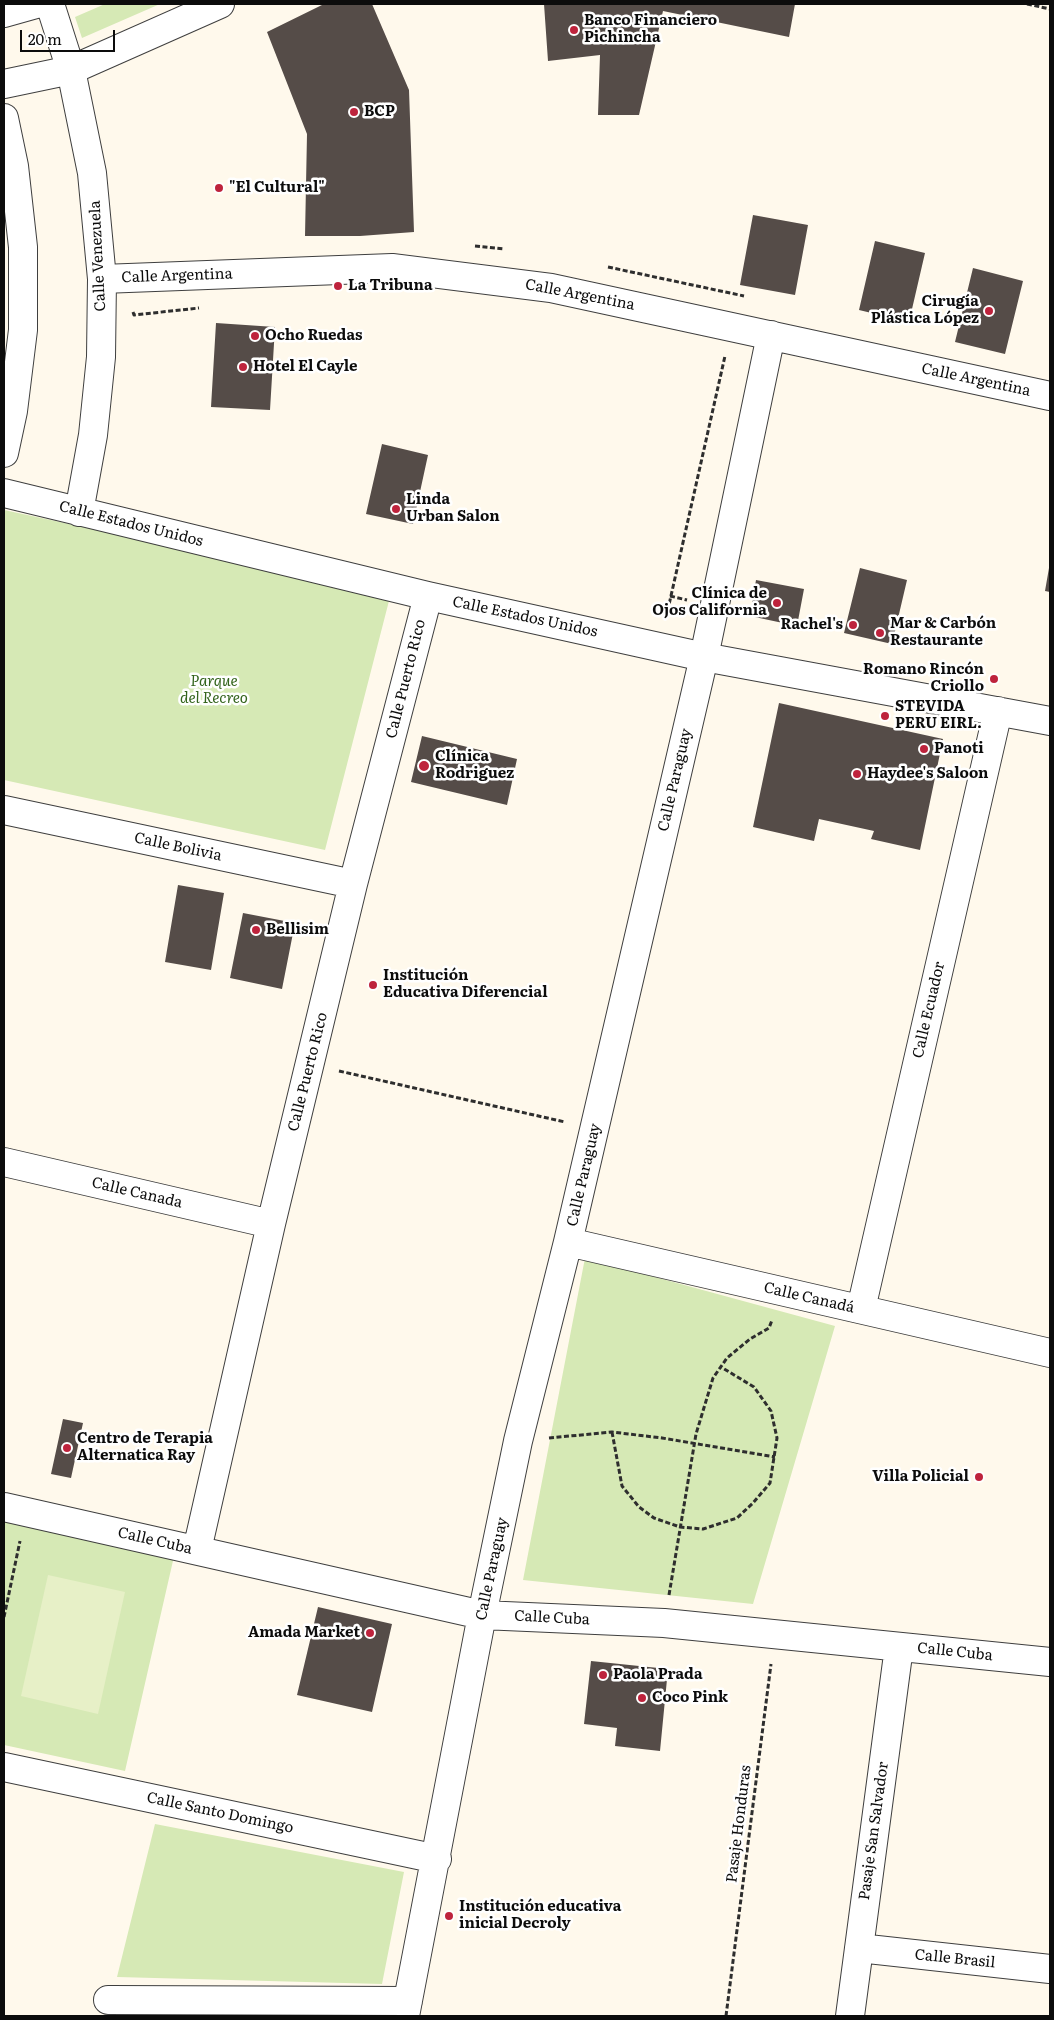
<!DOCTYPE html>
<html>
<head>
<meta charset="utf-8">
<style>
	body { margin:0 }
	#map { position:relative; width:1054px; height:2020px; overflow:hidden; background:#fff9ec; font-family:Literata,serif }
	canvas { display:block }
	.frame { position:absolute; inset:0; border:5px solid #0c0c0c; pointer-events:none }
	.scale { position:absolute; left:20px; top:30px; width:95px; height:22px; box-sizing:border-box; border:2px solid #0c0c0c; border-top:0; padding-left:6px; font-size:15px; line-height:18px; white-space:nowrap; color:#0c0c0c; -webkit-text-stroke:4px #fff; paint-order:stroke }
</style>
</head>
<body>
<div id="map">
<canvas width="1054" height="2020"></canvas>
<div class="frame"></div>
<div class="scale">20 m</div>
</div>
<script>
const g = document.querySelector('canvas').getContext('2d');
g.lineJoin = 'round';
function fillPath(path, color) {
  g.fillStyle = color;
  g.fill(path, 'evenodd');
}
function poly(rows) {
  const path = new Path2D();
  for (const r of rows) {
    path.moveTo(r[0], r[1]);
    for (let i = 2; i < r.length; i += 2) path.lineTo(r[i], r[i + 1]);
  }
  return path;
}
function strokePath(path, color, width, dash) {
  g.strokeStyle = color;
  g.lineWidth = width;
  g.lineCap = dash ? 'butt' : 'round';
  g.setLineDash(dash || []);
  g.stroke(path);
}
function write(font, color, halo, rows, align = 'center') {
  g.font = font + ' Literata,serif';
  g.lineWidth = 5;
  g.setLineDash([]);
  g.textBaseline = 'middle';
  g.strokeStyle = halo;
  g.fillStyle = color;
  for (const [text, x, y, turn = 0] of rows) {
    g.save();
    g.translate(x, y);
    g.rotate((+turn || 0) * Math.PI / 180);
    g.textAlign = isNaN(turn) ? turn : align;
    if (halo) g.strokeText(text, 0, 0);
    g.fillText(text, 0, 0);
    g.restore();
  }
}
const green = poly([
	[105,4,160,4,82,38,75,17],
	[4,510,391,593,325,850,4,780],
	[585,1258,835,1326,753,1604,523,1580],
	[4,1518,175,1552,125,1771,4,1745],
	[155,1824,404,1872,382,1984,117,1977]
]);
const pitch = poly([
	[48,1575,125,1592,98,1714,21,1696]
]);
const building = poly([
	[324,4,372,4,409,90,414,232,360,236,305,236,307,134,267,32],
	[544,4,795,4,789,37,663,11,639,115,598,115,600,55,548,61],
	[753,215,808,225,795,295,740,285],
	[875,241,925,253,909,322,859,310],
	[973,268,1023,281,1005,354,955,342],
	[216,323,275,327,270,410,211,407],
	[382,444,428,455,413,524,366,514],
	[860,568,907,580,892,644,844,633],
	[1049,568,1050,568,1050,592,1045,591],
	[756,580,804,589,797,626,750,616],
	[779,703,943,739,920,850,871,839,874,831,819,819,814,841,753,827],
	[422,736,517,759,507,805,411,782],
	[178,885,224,893,211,970,165,962],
	[243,913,295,923,282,989,230,978],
	[63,1419,83,1423,71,1478,51,1474],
	[318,1607,392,1624,372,1712,297,1695],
	[591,1661,668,1669,660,1751,615,1746,617,1728,584,1724]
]);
const path = poly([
	[1027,4,1050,9],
	[475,246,504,249],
	[608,267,744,296],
	[133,312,134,315,199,308],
	[670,596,687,600],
	[666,618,725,356],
	[339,1071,565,1122],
	[612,1432,622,1486,639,1507,654,1518,680,1527,703,1529,737,1518,753,1503,770,1483,777,1438,771,1411,754,1387,721,1367],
	[549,1438,612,1432,662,1438,775,1457],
	[669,1595,696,1434,713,1378,727,1358,750,1339,769,1328,772,1320],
	[4,1617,20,1541],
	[726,2016,771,1664]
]);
const minor = poly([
	[50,4,71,70,92,173,102,279,101,357,93,435,79,512],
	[4,13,36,4],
	[4,84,71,70,220,4],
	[4,118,14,166,23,247,23,330,13,411,4,453],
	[102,279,392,268,551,288,1050,396],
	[4,493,428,596,704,657,1050,721],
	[4,810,353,884],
	[4,1162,271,1224],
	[568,1242,1050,1353],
	[861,1309,998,711],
	[4,1507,482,1615,664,1623,1050,1662],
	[197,1550,271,1224,353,884,428,596],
	[4,1767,437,1859],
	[859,1948,1050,1969],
	[108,2000,408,2001],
	[405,2016,482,1615,518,1441,568,1242,704,657,771,335],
	[850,2016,899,1647]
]);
const markers = [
	[574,30,5,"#be233c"],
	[354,112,5,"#be233c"],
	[219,188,5,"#be233c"],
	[338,286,5,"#be233c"],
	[989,311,5,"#be233c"],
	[255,336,5,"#be233c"],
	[243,367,5,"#be233c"],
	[396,509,5,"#be233c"],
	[777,603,5,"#be233c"],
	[853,625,5,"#be233c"],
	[880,633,5,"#be233c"],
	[994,679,5,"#be233c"],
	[885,716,5,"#be233c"],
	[924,749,5,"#be233c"],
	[424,766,6,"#be233c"],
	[857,774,5,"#be233c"],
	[256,930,5,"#be233c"],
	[373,985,5,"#be233c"],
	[67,1448,5,"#be233c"],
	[979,1477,5,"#be233c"],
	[370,1633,5,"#be233c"],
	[603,1675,5,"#be233c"],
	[642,1698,5,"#be233c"],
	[449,1916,5,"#be233c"]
];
const poiNames = [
	["Banco Financiero",584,21],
	["Pichincha",584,38],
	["BCP",364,112],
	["\"El Cultural\"",229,188],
	["La Tribuna",348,286],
	["Cirugía",979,302,"right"],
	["Plástica López",979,319,"right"],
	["Ocho Ruedas",265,336],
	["Hotel El Cayle",253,367],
	["Linda",406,500],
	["Urban Salon",406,517],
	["Clínica de",767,594,"right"],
	["Ojos California",767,611,"right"],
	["Mar & Carbón",890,624],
	["Restaurante",890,641],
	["Rachel's",843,625,"right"],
	["Romano Rincón",984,670,"right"],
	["Criollo",984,687,"right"],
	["STEVIDA",895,707],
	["PERU EIRL.",895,724],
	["Panoti",934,749],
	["Clínica",435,757],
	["Rodriguez",435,774],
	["Haydee's Saloon",867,774],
	["Bellisim",266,930],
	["Institución",383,976],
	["Educativa Diferencial",383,993],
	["Centro de Terapia",77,1439],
	["Alternatica Ray",77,1456],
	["Villa Policial",969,1477,"right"],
	["Amada Market",360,1633,"right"],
	["Paola Prada",613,1675],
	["Coco Pink",652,1698],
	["Institución educativa",459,1907],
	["inicial Decroly",459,1924]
];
const streetNames = [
	["Calle Venezuela",98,256,-93],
	["Calle Argentina",177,276,-2],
	["Calle Argentina",580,295,11],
	["Calle Argentina",976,380,12],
	["Calle Estados Unidos",131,524,14],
	["Calle Estados Unidos",525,617,12],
	["Calle Puerto Rico",406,679,-76],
	["Calle Paraguay",675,780,-77],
	["Calle Bolivia",178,847,12],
	["Calle Ecuador",929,1010,-77],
	["Calle Puerto Rico",308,1072,-76],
	["Calle Paraguay",584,1175,-77],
	["Calle Canada",137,1193,13],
	["Calle Canadá",809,1298,13],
	["Calle Cuba",155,1541,13],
	["Calle Paraguay",492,1569,-78],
	["Calle Cuba",552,1618,3],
	["Calle Cuba",955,1652,6],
	["Calle Santo Domingo",220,1813,12],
	["Pasaje Honduras",739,1824,-83],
	["Pasaje San Salvador",874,1831,-82],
	["Calle Brasil",955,1959,6]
];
const parkNames = [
	["Parque",214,682],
	["del Recreo",214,699]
];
fillPath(green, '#d6e9b5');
fillPath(pitch, '#e7f0c7');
fillPath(building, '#554c48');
strokePath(minor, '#3f3f3f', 30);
strokePath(path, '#2e2e2e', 3, [5, 2.5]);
strokePath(minor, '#fff', 28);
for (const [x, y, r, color] of markers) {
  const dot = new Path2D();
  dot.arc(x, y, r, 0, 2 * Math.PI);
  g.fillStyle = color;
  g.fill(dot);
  strokePath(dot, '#fff', 2);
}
write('bold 15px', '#0c0c0c', '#fff', poiNames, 'left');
write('15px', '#0c0c0c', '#fff', streetNames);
write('italic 15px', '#33641c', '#fff', parkNames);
</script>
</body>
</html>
